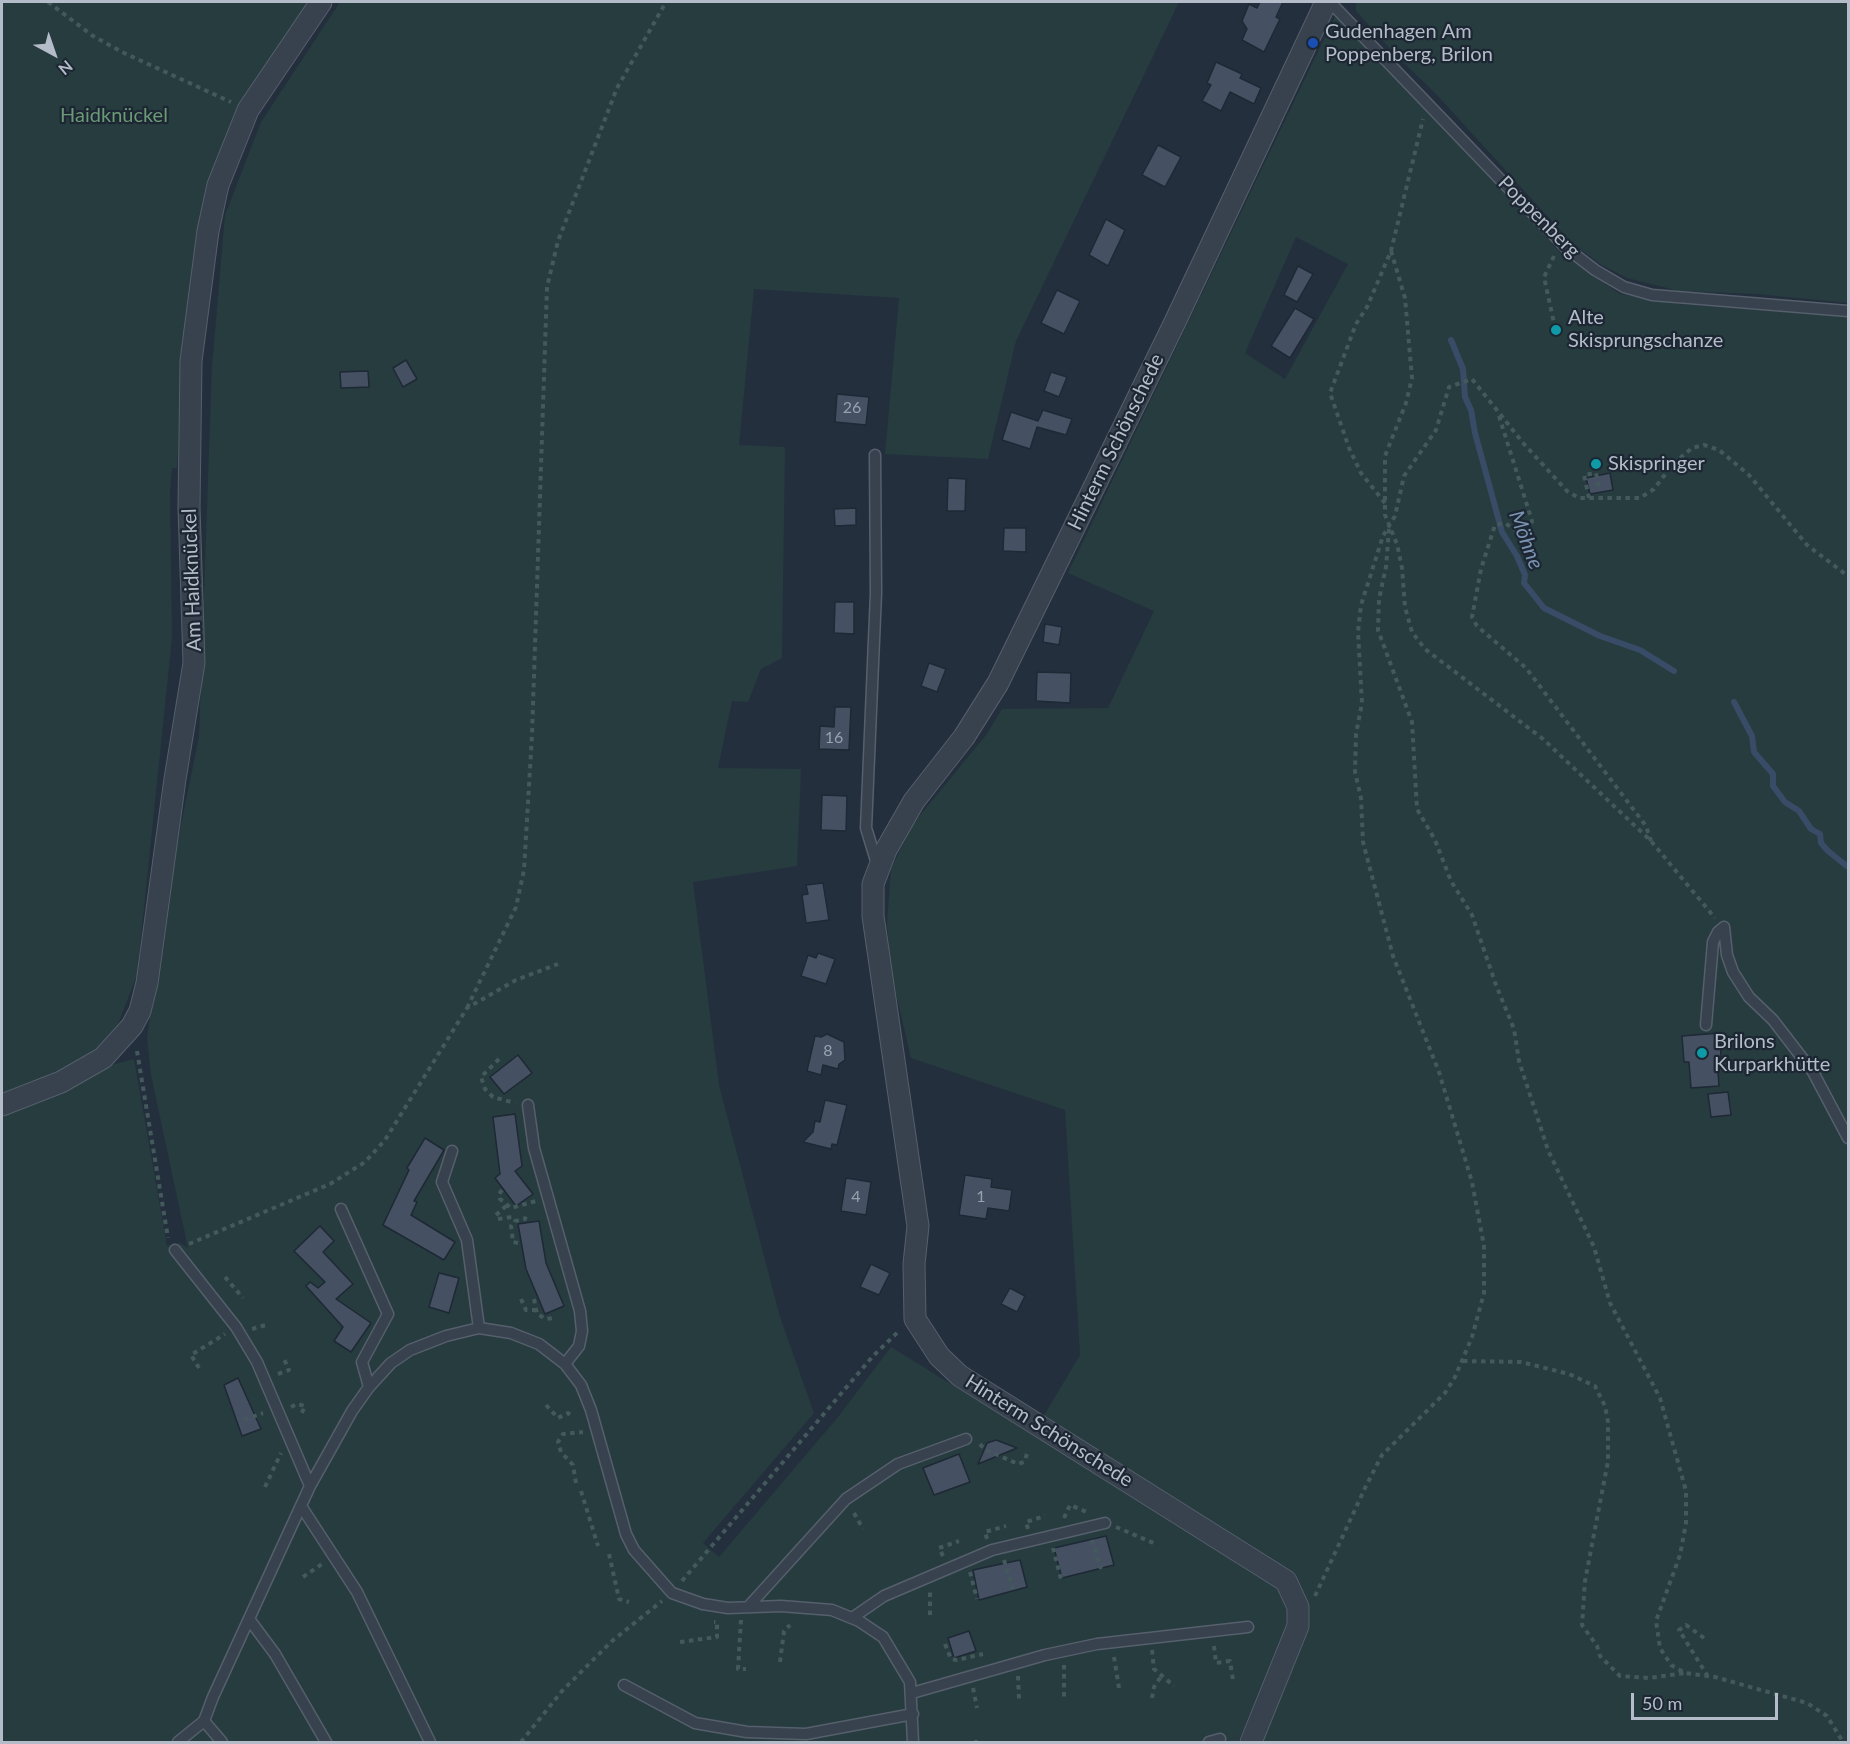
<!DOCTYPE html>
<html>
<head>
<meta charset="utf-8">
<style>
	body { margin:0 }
	#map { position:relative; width:1850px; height:1744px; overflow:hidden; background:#242f3e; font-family:Lato,sans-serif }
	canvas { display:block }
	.frame { position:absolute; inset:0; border:3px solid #b4bcc9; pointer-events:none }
	.north { position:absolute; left:24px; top:24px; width:60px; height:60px; -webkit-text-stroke:4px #1d2633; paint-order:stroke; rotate:140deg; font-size:16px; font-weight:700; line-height:24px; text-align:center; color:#b4bcc9 }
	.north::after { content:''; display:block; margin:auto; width:21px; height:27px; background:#b4bcc9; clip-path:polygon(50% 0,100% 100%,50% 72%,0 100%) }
	.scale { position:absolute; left:1631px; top:1693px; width:147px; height:27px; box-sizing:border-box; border:3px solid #b4bcc9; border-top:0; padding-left:8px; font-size:18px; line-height:21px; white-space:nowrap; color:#b4bcc9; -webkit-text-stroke:4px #1d2633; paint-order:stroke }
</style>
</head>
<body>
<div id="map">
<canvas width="1850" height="1744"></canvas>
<div class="frame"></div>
<div class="north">N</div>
<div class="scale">50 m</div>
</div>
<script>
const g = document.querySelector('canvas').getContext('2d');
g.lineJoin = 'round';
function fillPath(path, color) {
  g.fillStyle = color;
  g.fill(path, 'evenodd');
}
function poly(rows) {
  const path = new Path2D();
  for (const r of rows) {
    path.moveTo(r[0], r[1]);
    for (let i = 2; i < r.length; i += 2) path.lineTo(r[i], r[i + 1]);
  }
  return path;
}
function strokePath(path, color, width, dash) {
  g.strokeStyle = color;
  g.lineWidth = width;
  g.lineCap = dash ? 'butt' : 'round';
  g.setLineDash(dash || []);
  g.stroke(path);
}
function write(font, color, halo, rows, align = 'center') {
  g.font = font + ' Lato,sans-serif';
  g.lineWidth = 4.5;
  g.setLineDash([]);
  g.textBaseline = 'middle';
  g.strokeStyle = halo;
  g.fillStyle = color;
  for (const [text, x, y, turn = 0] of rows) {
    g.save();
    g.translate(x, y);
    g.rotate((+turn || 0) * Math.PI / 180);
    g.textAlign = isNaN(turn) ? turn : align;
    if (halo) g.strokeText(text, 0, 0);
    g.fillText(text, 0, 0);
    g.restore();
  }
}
const green = poly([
	[2,2,309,2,244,102,181,395,177,468,172,468,170,491,172,638,137,975,118,1024,93,1053,57,1074,2,1096],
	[340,2,1179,2,1016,341,988,459,885,454,899,298,754,289,739,445,785,447,782,658,761,669,748,702,732,701,718,768,801,769,797,866,693,882,719,1085,780,1317,814,1413,703,1543,719,1557,838,1417,891,1347,1278,1586,1292,1611,1285,1633,1238,1742,2,1742,2,1110,89,1071,134,1059,167,1246,180,1243,188,1248,151,1075,147,1038,166,898,199,737,212,366,225,215,261,122],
	[1356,2,1848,2,1848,303,1757,294,1679,291,1627,278,1600,264,1570,241,1437,95,1395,54,1356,11],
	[1336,14,1427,104,1560,253,1620,294,1680,304,1848,317,1848,1742,1261,1742,1298,1655,1307,1626,1302,1597,1043,1417,1080,1355,1065,1110,911,1058,890,968,887,923,891,869,913,824,986,735,1002,709,1108,708,1154,611,1068,573],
	[1296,237,1348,264,1285,379,1245,353]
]);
const stream = poly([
	[1451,340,1463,369,1465,397,1471,410,1475,433,1502,532,1517,556,1525,575,1524,583,1544,608,1600,636,1640,650,1674,671],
	[1734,702,1752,736,1754,752,1773,774,1773,786,1785,802,1799,811,1811,829,1820,834,1821,843,1828,851,1848,867]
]);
const building = poly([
	[1260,2,1283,2,1276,17,1280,19,1264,52,1242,40,1247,29,1242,21,1249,4,1257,8,1260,2],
	[1216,62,1242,74,1240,78,1261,88,1254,104,1230,92,1221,111,1202,101,1211,85,1207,83,1216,62],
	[1158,145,1181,157,1165,187,1142,175,1158,145],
	[1106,219,1125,230,1108,266,1089,255,1106,219],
	[1298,266,1313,274,1297,302,1284,295,1298,266],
	[1057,290,1080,301,1064,334,1041,323,1057,290],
	[1295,308,1314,319,1290,358,1271,346,1295,308],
	[406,360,417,379,403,387,393,368,406,360],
	[368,371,369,387,341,388,340,372,368,371],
	[1051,372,1067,377,1059,397,1044,391,1051,372],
	[837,394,869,397,866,425,835,422,837,394],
	[1043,410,1072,419,1066,435,1037,427,1030,449,1002,440,1011,412,1038,421,1043,410],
	[1610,473,1613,490,1590,494,1586,478,1610,473],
	[948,478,966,479,965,511,947,511,948,478],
	[856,508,856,525,835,526,834,509,856,508],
	[1004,528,1026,528,1026,552,1003,551,1004,528],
	[835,602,854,602,854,634,834,633,835,602],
	[1045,624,1062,627,1059,645,1043,642,1045,624],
	[929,663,946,669,937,692,921,686,929,663],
	[1037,672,1071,673,1070,703,1036,701,1037,672],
	[835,707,851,707,849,750,819,749,820,726,834,727,835,707],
	[822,795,847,796,846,831,821,830,822,795],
	[823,883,829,920,806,923,802,895,808,894,806,885,823,883],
	[818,953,835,959,826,984,801,976,808,955,816,958,818,953],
	[1720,1033,1721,1057,1717,1058,1719,1086,1691,1088,1689,1062,1684,1062,1682,1036,1720,1033],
	[827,1034,844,1042,845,1060,839,1064,838,1069,823,1065,821,1075,807,1071,815,1036,821,1037,827,1034],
	[518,1055,532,1073,504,1094,490,1077,518,1055],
	[1728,1092,1731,1115,1711,1117,1708,1094,1728,1092],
	[825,1100,847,1105,837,1145,832,1144,831,1149,803,1142,813,1132,815,1121,820,1122,825,1100],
	[515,1114,522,1166,515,1171,533,1194,516,1206,495,1178,500,1174,493,1117,515,1114],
	[425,1138,444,1150,414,1201,417,1202,411,1215,455,1242,444,1260,383,1225,409,1170,407,1168,425,1138],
	[965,1175,992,1179,991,1187,1012,1190,1009,1211,988,1208,986,1219,959,1215,965,1175],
	[846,1178,871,1182,866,1215,841,1211,846,1178],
	[539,1221,546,1263,564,1306,545,1314,526,1269,518,1224,539,1221],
	[320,1226,334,1241,323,1252,353,1284,336,1299,371,1323,351,1352,334,1341,343,1327,306,1286,310,1282,318,1288,325,1282,294,1251,320,1226],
	[871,1264,890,1273,879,1295,860,1287,871,1264],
	[439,1273,459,1278,449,1313,429,1307,439,1273],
	[1010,1288,1025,1296,1017,1312,1001,1304,1010,1288],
	[238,1378,261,1429,242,1436,224,1385,238,1378],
	[996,1440,1017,1448,978,1464,987,1443,996,1440],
	[959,1454,970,1482,934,1495,923,1468,959,1454],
	[1106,1536,1114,1565,1062,1578,1054,1548,1106,1536],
	[1020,1560,1027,1587,979,1600,973,1570,1020,1560],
	[969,1631,976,1651,954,1658,948,1638,969,1631]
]);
const path = poly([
	[48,2,93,36,124,53,231,102],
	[1391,251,1405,298,1412,378,1406,403,1385,456,1385,515,1397,544,1402,568,1405,607,1412,632,1425,649,1543,739,1651,841,1715,918],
	[1554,256,1544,277,1554,323],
	[1499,416,1532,521,1530,532,1521,534,1505,523,1495,525,1481,569,1472,617,1477,626,1526,668,1646,826,1651,841],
	[1589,498,1584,475,1596,473,1599,488],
	[1385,503,1361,473,1349,448,1330,393,1356,324,1367,307,1391,251,1423,119],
	[1389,529,1386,567,1379,599,1378,630,1412,722,1417,809,1435,840,1451,881,1472,915,1496,985,1514,1029,1519,1061,1548,1150,1594,1247,1610,1303,1660,1398,1686,1491,1686,1523,1680,1555,1656,1621,1660,1648,1671,1665,1685,1673,1715,1677,1807,1703,1827,1716,1843,1742],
	[467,1008,516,907,524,870,532,735,547,287,558,241,617,88,666,2],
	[137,1051,168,1238],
	[499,1059,481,1077,485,1089,493,1097,515,1103],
	[502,1190,499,1194,500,1199,511,1208,536,1201],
	[496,1215,506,1206],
	[498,1219,512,1217,515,1221],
	[518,1243,513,1242,511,1226,515,1221,525,1219,526,1215],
	[189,1244,330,1184,365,1162,385,1140,467,1008,516,980,558,964],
	[225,1277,243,1298],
	[521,1299,526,1310,535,1310],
	[534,1299,537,1314,546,1319,554,1318],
	[252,1329,266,1325],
	[1463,1361,1521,1362,1569,1374,1595,1386,1605,1406,1608,1422,1608,1461,1585,1581,1582,1625,1597,1646,1600,1656,1620,1676,1649,1678,1685,1673],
	[199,1368,191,1355,225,1334],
	[278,1374,289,1370,284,1359],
	[546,1405,558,1418,568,1413,570,1415],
	[291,1407,297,1404,305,1406,300,1417],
	[244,1420,263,1413],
	[980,1444,984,1449,1018,1464,1024,1462,1027,1454],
	[576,1483,573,1465,561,1452,558,1442,563,1434,583,1432],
	[265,1487,281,1453],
	[581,1491,598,1546],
	[854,1513,863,1529],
	[1064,1518,1070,1505,1087,1512],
	[1116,1527,1156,1544],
	[1028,1529,1026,1522,1045,1516],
	[987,1539,985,1532,1006,1526],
	[1092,1540,1101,1569],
	[1053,1548,1061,1579],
	[609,1554,619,1599,629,1602],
	[943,1556,939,1548,959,1541],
	[1004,1560,1013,1589],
	[970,1572,977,1599],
	[303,1577,322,1564],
	[682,1581,873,1356,899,1331],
	[1315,1596,1365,1488,1382,1455,1445,1393,1455,1377,1472,1337,1484,1293,1484,1246,1472,1182,1439,1072,1393,956,1363,842,1361,798,1355,772,1356,734,1362,703,1358,632,1361,605,1383,536,1395,516,1404,476,1436,430,1449,387,1472,379,1524,444,1567,491,1579,498,1640,498,1654,489,1673,464,1692,448,1704,445,1719,450,1749,475,1807,545,1848,576],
	[930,1615,930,1590],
	[741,1620,738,1669,746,1669],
	[1704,1638,1686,1625,1679,1630,1707,1675],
	[680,1642,717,1637,717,1622,714,1622],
	[945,1644,951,1659,957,1660,983,1654],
	[1214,1646,1216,1663,1230,1661,1233,1680],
	[1152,1650,1154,1669,1174,1686],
	[1114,1657,1119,1688],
	[780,1662,784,1631,790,1625],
	[1064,1665,1064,1697],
	[1018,1676,1019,1699],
	[973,1688,977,1708],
	[1152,1698,1154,1687,1162,1675],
	[976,1740,976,1742],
	[521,1742,562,1691,612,1641,662,1601]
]);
const lane = poly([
	[1330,2,1565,247,1595,270,1624,287,1652,295,1848,311],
	[875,455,876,593,866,828,878,867],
	[1724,927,1727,955,1733,972,1749,997,1773,1020,1813,1072,1848,1138],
	[1706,1025,1713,942,1718,932,1724,927],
	[528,1105,534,1148,580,1311,582,1331,579,1346,565,1364],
	[452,1151,442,1182,467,1240,479,1328],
	[341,1209,388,1314,362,1362,369,1387],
	[175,1250,236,1327,257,1362,310,1486],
	[301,1506,357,1592,430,1742],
	[748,1607,846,1499,898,1464,966,1439],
	[852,1618,884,1596,992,1550,1105,1523],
	[249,1619,275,1654,326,1742],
	[624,1685,695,1723,747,1732,806,1734,913,1714],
	[912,1693,1045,1655,1097,1644,1248,1627],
	[204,1721,222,1742],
	[178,1742,204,1721,213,1697,310,1486,352,1411,369,1387,391,1363,410,1350,446,1336,479,1328,511,1333,539,1344,565,1364,581,1385,591,1410,626,1534,634,1550,672,1593,703,1604,728,1608,781,1606,832,1610,859,1621,883,1637,910,1682,913,1742],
	[1209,1742,1220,1739]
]);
const street = poly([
	[2,1105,61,1082,103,1058,132,1026,140,1011,147,983,175,779,194,663,189,507,191,361,208,231,218,185,248,110,321,2],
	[1251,1742,1298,1626,1298,1607,1286,1581,960,1376,939,1356,915,1319,914,1264,918,1226,873,916,873,884,886,850,914,801,964,737,998,683,1174,324,1326,2]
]);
const markers = [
	[1313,43,6,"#1a4fb4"],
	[1556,330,6,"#0f9aa8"],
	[1596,464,6,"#0f9aa8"],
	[1702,1053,6,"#0f9aa8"]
];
const numberNames = [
	["26",852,408],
	["16",834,738],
	["8",828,1051],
	["4",856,1197],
	["1",981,1197]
];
const poiNames = [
	["Gudenhagen Am",1325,32],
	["Poppenberg, Brilon",1325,55],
	["Alte",1568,318],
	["Skisprungschanze",1568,341],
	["Skispringer",1608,464],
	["Brilons",1714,1042],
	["Kurparkhütte",1714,1065]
];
const parkNames = [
	["Haidknückel",114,116]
];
const streetNames = [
	["Poppenberg",1539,217,45],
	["Hinterm Schönschede",1116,442,-64],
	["Am Haidknückel",192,580,-92],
	["Hinterm Schönschede",1049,1431,32]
];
const waterNames = [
	["Möhne",1526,540,69]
];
fillPath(green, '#263c3f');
strokePath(stream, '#394c67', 6);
fillPath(building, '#455162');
strokePath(building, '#1f2835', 1.5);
strokePath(lane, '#565f6c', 13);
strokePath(street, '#565f6c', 23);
strokePath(path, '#44595c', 4, [4.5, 4.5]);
strokePath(lane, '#38414e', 10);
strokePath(street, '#38414e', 21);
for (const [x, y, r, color] of markers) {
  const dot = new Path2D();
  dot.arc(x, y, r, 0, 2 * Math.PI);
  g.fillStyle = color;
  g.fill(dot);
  strokePath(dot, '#1d2633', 2);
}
write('16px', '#98a1af', null, numberNames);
write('20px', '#b4bcc9', '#1d2633', poiNames, 'left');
write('20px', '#6b9a76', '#1d2633', parkNames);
write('20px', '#b4bcc9', '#1d2633', streetNames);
write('italic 21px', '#7c92b1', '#1d2633', waterNames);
</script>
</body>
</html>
